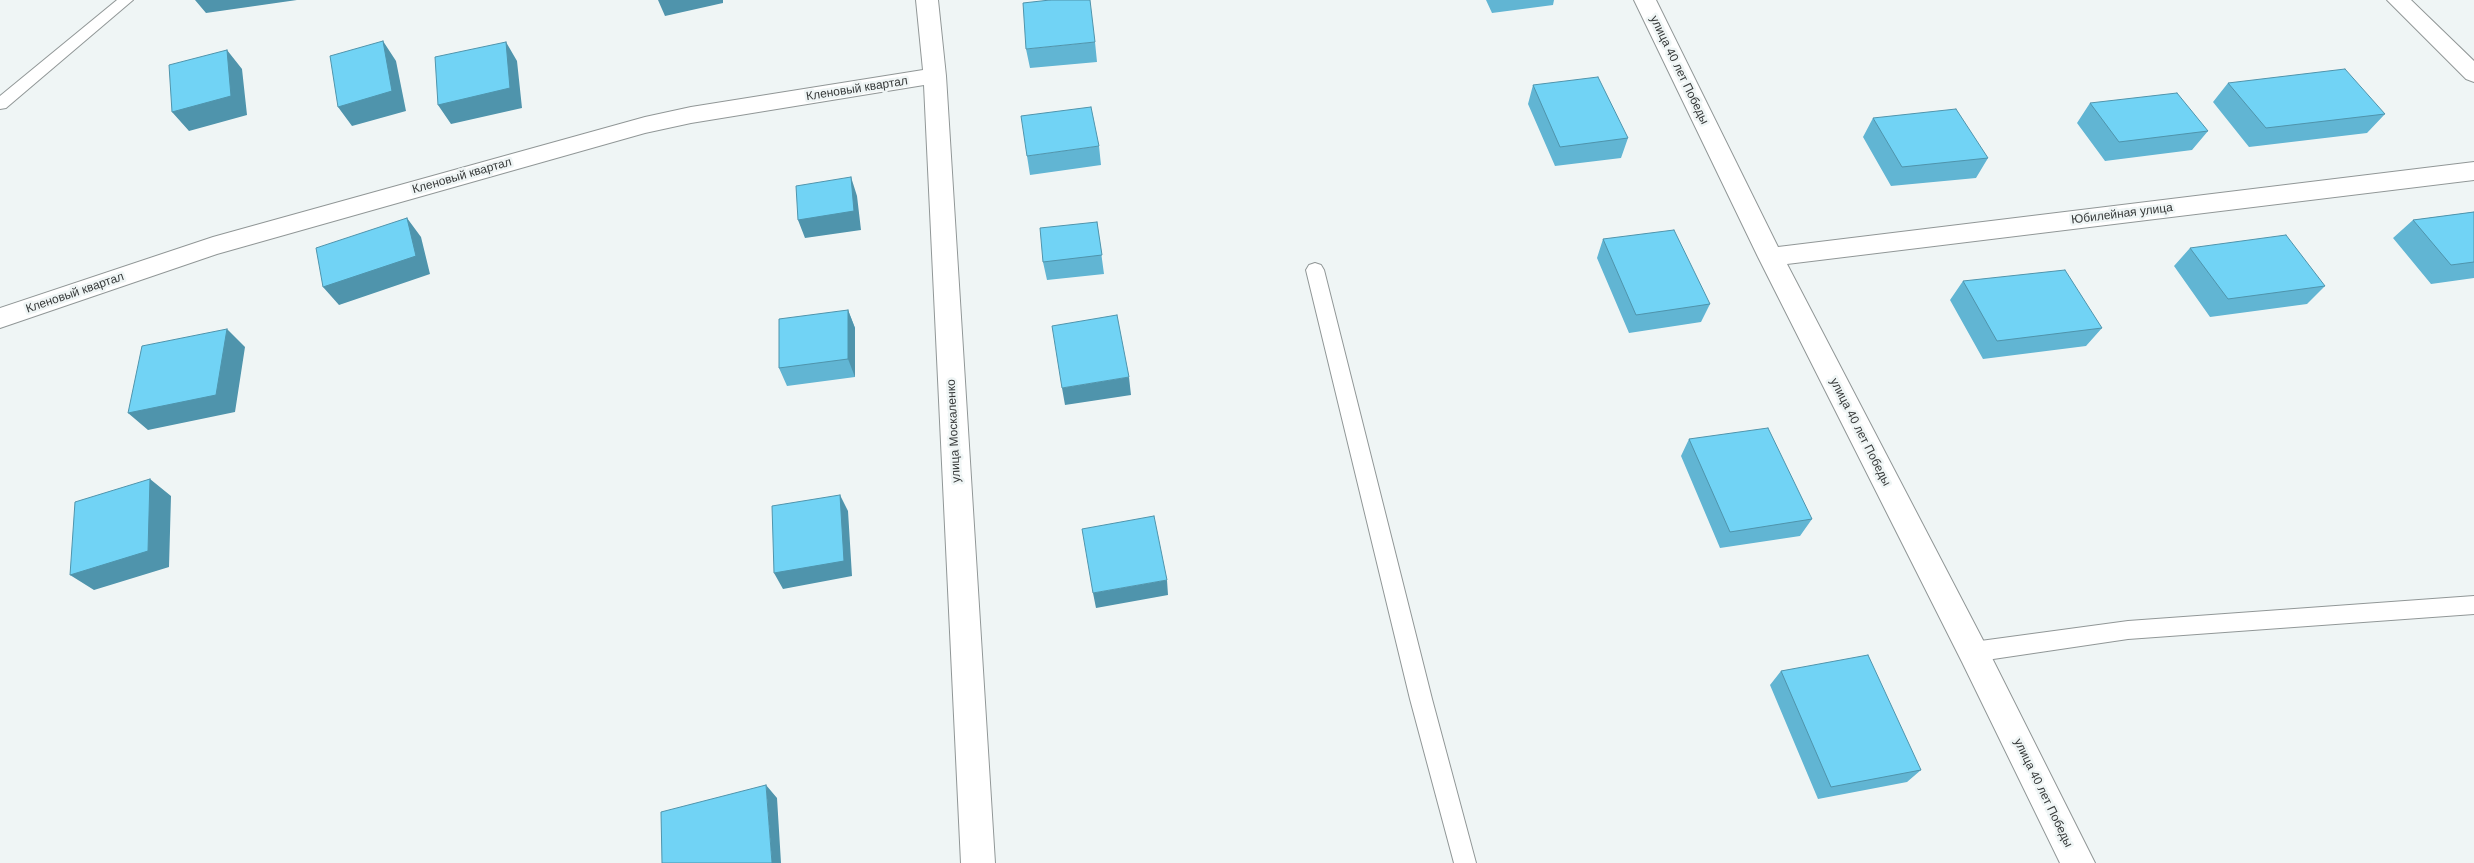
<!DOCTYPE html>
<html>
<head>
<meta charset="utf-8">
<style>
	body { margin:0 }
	canvas { display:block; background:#eff5f5 }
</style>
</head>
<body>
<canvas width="2474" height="863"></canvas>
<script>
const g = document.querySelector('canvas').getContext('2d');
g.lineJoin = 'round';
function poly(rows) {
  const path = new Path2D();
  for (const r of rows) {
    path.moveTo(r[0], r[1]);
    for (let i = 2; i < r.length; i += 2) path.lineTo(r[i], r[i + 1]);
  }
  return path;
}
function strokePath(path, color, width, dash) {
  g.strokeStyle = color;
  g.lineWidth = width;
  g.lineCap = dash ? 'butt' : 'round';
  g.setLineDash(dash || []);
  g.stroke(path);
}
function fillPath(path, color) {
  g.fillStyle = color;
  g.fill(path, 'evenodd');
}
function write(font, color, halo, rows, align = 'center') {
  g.font = font + ' Helvetica,sans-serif';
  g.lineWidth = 5;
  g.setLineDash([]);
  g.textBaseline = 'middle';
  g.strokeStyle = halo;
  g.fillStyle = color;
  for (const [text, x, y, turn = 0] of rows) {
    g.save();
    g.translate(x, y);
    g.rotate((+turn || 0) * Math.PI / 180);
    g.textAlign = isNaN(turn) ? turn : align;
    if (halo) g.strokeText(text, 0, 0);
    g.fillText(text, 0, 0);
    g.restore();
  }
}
const lane = poly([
	[117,0,133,0,6,108,0,109,0,96,117,0],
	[1315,263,1321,265,1324,270,1432,699,1476,863,1454,863,1410,699,1306,270,1309,265,1315,263],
	[2474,596,2474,614,2128,639,1973,662,1966,659,1963,652,1966,645,1973,642,2128,621,2474,596]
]);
const street = poly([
	[916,0,938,0,946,76,995,863,961,863,924,85,691,123,645,133,217,254,0,328,0,308,213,237,645,117,691,107,923,70,916,0],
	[1634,0,1656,0,1778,247,2474,162,2474,180,1787,264,1984,642,2095,863,2060,863,1962,662,1758,257,1634,0],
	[2387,0,2411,0,2474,61,2474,82,2466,79,2387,0]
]);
const wall = poly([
	[1486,0,1554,0,1553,5,1492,13],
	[1095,42,1097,62,1030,68,1026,49],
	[2228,83,2385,114,2367,133,2249,147,2213,102],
	[1533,85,1628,138,1621,158,1555,166,1528,104],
	[2090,103,2208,131,2192,150,2105,161,2077,123],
	[1873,118,1988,158,1976,178,1891,186,1863,137],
	[1099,146,1101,165,1030,175,1027,156],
	[2474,212,2474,278,2431,284,2393,238,2413,220],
	[1097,222,1104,274,1047,280,1043,262],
	[1603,239,1710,304,1701,322,1629,333,1597,258],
	[2190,248,2325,286,2307,304,2210,317,2174,266],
	[1963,281,2102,328,2086,346,1983,359,1950,300],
	[848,310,855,328,855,377,787,386,779,368],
	[1689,439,1812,519,1800,536,1720,548,1681,456],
	[1781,671,1921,770,1907,782,1818,799,1770,685]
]);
const shadedWall = poly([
	[195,0,297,0,206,13],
	[658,0,723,0,723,3,665,16],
	[383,41,396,61,406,111,352,126,338,107],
	[506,42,517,61,522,108,451,124,438,105],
	[227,50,242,69,247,115,189,131,172,112],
	[851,177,857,196,861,230,805,238,798,220],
	[407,218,421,237,430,274,339,305,323,287],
	[848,310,855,328,855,377,848,359],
	[227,329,245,347,235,412,148,430,128,413],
	[1129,377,1131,395,1065,405,1062,388],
	[150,479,171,496,169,567,94,590,70,575],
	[840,495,848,511,852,576,783,589,774,573],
	[1167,580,1168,595,1096,608,1093,593],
	[766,785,777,798,781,863,772,863]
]);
const building = poly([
	[1050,0,1090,0,1095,42,1026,49,1023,3,1050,0],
	[383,41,392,91,338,107,330,56,383,41],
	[506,42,510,88,438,105,435,57,506,42],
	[227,50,231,96,172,112,169,65,227,50],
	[2345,69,2385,114,2266,128,2228,83,2345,69],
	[1598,77,1628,138,1560,147,1533,85,1598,77],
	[2177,93,2208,131,2119,142,2090,103,2177,93],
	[1091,107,1099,146,1027,156,1021,116,1091,107],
	[1956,109,1988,158,1902,167,1873,118,1956,109],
	[851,177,854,211,798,220,796,186,851,177],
	[2474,212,2474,262,2451,265,2413,220,2474,212],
	[407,218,416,256,323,287,316,248,407,218],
	[1097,222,1102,255,1043,262,1040,228,1097,222],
	[1674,230,1710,304,1636,315,1603,239,1674,230],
	[2286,235,2325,286,2228,299,2190,248,2286,235],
	[2065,270,2102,328,1997,341,1963,281,2065,270],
	[848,310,848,359,779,368,779,319,848,310],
	[1117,315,1129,377,1062,388,1052,326,1117,315],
	[227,329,216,395,128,413,142,346,227,329],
	[1768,428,1812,519,1730,532,1689,439,1768,428],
	[150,479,148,551,70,575,75,502,150,479],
	[840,495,844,561,774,573,772,506,840,495],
	[1154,516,1167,580,1093,593,1082,529,1154,516],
	[1868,655,1921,770,1831,787,1781,671,1868,655],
	[766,785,772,863,662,863,661,812,766,785]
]);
const streetNames = [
	["улица 40 лет Победы",1679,70,64],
	["Кленовый квартал",857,89,-9],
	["Кленовый квартал",462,176,-16],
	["Юбилейная улица",2122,214,-7],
	["Кленовый квартал",75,293,-19],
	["улица Москаленко",954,431,-93],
	["улица 40 лет Победы",1860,432,63],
	["улица 40 лет Победы",2043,793,64]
];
strokePath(lane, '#919797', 2);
strokePath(street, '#919797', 2);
fillPath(lane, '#fff');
fillPath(street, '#fff');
fillPath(wall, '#61b5d3');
fillPath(shadedWall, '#4f94ac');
fillPath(building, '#71d3f5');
strokePath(building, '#4f94ac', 1);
write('12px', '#363939', '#eff5f5', streetNames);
</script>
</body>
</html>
